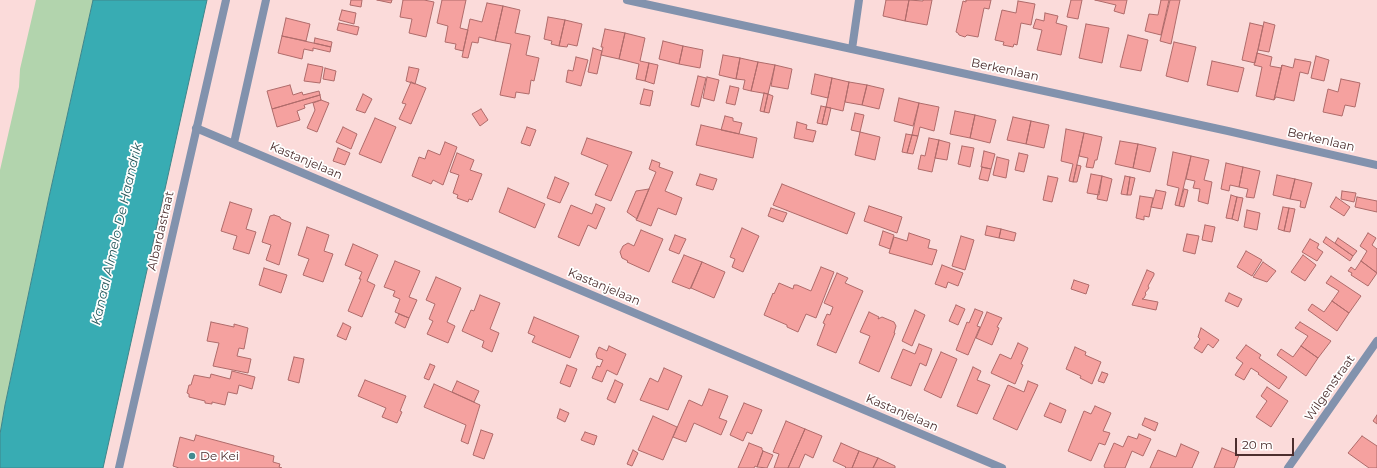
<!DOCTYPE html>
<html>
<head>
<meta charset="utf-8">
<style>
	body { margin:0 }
	#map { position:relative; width:1377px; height:468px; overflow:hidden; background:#fbdbda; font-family:Montserrat,sans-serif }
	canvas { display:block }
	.scale { position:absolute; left:1235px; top:438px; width:59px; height:18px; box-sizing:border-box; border:2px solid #4c2e2e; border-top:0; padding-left:5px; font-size:12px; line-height:14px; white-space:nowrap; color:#4c2e2e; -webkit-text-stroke:3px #fff; paint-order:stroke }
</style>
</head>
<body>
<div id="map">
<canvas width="1377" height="468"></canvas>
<div class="scale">20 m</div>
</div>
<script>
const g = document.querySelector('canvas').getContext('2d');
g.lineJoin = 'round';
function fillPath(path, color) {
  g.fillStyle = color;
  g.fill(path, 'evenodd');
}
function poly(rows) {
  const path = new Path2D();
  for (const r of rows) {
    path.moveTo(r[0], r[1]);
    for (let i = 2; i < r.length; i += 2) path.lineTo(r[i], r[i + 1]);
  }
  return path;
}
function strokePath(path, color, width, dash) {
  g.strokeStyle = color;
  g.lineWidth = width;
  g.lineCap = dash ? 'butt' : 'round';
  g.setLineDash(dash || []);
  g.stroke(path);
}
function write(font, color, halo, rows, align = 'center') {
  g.font = font + ' Montserrat,sans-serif';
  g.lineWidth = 3.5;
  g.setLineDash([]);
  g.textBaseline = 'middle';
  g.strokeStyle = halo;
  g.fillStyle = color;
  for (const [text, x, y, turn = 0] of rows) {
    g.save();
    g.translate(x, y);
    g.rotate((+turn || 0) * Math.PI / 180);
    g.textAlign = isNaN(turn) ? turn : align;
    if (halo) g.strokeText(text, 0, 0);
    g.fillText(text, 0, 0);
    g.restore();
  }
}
const green = poly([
	[36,0,93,0,49,197,5,405,0,434,0,170,19,87,20,69]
]);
const water = poly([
	[93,0,207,0,103,468,0,468,0,434,5,405,49,197,93,0]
]);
const building = poly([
	[351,0,362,0,361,7,350,5,351,0],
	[377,0,392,0,391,3,377,0],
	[403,0,424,0,434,2,426,37,409,33,412,19,400,17,403,0],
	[442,0,466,0,460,28,468,30,463,51,455,49,456,44,445,42,448,26,437,23,442,0],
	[886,0,909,0,905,21,883,16,886,0],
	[909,0,923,1,923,0,932,0,927,25,905,21,909,0],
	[966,0,991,0,989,9,984,8,978,37,967,35,965,37,959,35,958,33,956,32,963,1,966,2,966,0],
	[1071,0,1082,0,1078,19,1067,17,1071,0],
	[1095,0,1127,0,1124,14,1114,11,1116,5,1095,0],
	[1161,0,1169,0,1161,35,1145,31,1149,14,1158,15,1161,0],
	[1170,0,1180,0,1171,44,1160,41,1170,0],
	[1018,1,1035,4,1031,25,1021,23,1017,45,1014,44,1013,47,1003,45,1004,42,995,40,1002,10,1016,13,1018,1],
	[487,3,503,6,495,41,479,37,478,43,472,42,468,58,462,57,470,19,482,22,487,3],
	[503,6,520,10,515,33,530,36,526,55,539,58,534,81,531,80,529,94,516,92,515,98,500,95,511,44,495,41,503,6],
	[342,10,356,13,354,24,339,20,342,10],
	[1045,13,1058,16,1056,23,1067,26,1061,55,1037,50,1042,30,1033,28,1036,19,1044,21,1045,13],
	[548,17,565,20,559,46,551,44,552,41,544,39,548,17],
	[286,18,310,24,306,41,282,36,286,18],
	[565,20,582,24,577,46,568,44,567,47,559,46,565,20],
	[1264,22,1275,25,1269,52,1258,50,1264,22],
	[339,23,359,27,357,35,337,30,339,23],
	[1250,23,1263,26,1255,63,1242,60,1250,23],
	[1086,24,1109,28,1102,63,1079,58,1086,24],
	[605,29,625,33,619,59,601,55,603,47,601,47,605,29],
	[625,33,645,38,640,61,649,63,645,81,636,79,639,64,619,59,625,33],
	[1128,35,1148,40,1141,71,1120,67,1128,35],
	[282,36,331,47,330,52,313,48,313,51,304,49,302,59,278,53,282,36],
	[315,38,332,42,331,47,314,43,315,38],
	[663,41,683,46,679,64,659,59,663,41],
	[1174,42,1196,47,1188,82,1166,76,1174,42],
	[683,46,703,50,700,68,679,64,683,46],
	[593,48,602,51,597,74,588,72,593,48],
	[1257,53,1272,57,1270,66,1281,68,1282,65,1274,100,1256,96,1262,67,1254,65,1257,53],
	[723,55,740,58,736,79,719,75,723,55],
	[1316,56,1329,60,1324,81,1311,78,1316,56],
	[576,57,588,60,581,86,566,82,568,70,573,71,576,57],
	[740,58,758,62,751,91,743,89,745,80,736,79,740,58],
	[1295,59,1311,62,1308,74,1300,72,1294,101,1276,97,1274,100,1282,65,1293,68,1295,59],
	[1212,61,1244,68,1238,92,1207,85,1212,61],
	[758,62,775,65,768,94,751,91,758,62],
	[649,63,658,65,654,84,645,81,649,63],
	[308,64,323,67,320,83,304,81,308,64],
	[775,65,792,69,788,89,771,86,775,65],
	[409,67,419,69,415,84,406,81,409,67],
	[325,68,336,71,334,81,323,79,325,68],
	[815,74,832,78,828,98,811,94,815,74],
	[698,76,706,78,699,107,691,105,698,76],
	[707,77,719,80,714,101,703,98,707,77],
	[832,78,849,82,843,111,826,107,832,78],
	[1341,79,1360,83,1355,107,1345,105,1342,116,1323,112,1328,89,1338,92,1341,79],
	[411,82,426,88,411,124,399,119,406,104,402,103,411,82],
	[849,82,867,85,862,105,845,102,849,82],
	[290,85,293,95,302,92,303,95,319,91,320,95,272,109,267,91,290,85],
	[867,85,884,89,879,109,862,105,867,85],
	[730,86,739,88,735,105,726,103,730,86],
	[644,89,653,91,650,106,640,104,644,89],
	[764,93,768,94,764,112,760,111,764,93],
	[363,94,372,99,365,113,356,110,363,94],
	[768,94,773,96,769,113,764,112,768,94],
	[320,95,321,100,304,105,305,108,297,111,300,120,277,127,272,109,320,95],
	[899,98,919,103,913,126,894,121,899,98],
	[321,100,329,103,317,132,307,128,315,110,313,103,321,100],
	[919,103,939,107,934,131,920,127,918,136,912,135,919,103],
	[821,106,826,107,822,124,817,123,821,106],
	[826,107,831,108,827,125,822,124,826,107],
	[481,109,488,120,480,126,472,114,481,109],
	[955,111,975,115,970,138,950,134,955,111],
	[855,113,864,115,860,132,851,130,855,113],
	[975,115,996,120,990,143,970,138,975,115],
	[725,116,733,118,733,121,742,123,739,134,721,130,725,116],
	[1013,117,1031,121,1026,144,1007,140,1013,117],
	[375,118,396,127,381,163,359,154,375,118],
	[1031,121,1049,125,1044,148,1026,144,1031,121],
	[797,122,807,125,806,129,816,131,813,142,794,138,797,122],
	[701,125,757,138,753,158,696,145,701,125],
	[343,127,357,134,351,149,336,142,343,127],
	[527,127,536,130,530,146,521,143,527,127],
	[1066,129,1084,133,1073,182,1069,181,1073,164,1061,161,1066,129],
	[860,132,880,137,875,160,855,155,860,132],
	[1084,133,1102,137,1097,160,1095,160,1093,168,1086,167,1088,158,1079,156,1084,133],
	[906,134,912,135,907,153,902,152,906,134],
	[912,135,918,136,913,154,907,153,912,135],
	[587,138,632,152,611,201,595,195,608,165,581,154,587,138],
	[929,138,939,140,932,172,918,169,921,155,925,156,929,138],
	[939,140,950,143,947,160,935,158,939,140],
	[1120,141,1138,144,1133,168,1115,164,1120,141],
	[445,142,457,147,443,185,433,180,431,184,412,176,419,157,425,159,428,150,440,155,445,142],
	[1138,144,1156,148,1150,172,1133,168,1138,144],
	[962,146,974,148,970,167,958,164,962,146],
	[338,148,350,153,345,165,333,161,338,148],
	[984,151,995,154,991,169,981,167,984,151],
	[1173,152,1191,156,1179,206,1175,205,1179,188,1167,185,1173,152],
	[457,153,474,160,470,170,482,174,472,200,469,199,468,202,457,198,458,195,453,193,459,175,450,172,457,153],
	[1019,153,1028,155,1024,172,1015,170,1019,153],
	[1191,156,1209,160,1204,180,1212,182,1208,204,1198,201,1200,189,1193,188,1195,181,1186,179,1191,156],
	[997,157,1009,160,1006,178,993,175,997,157],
	[652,160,660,163,659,167,673,172,665,191,682,198,676,215,658,208,651,226,636,220,656,172,649,169,652,160],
	[1226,163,1243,167,1239,187,1230,185,1229,191,1221,189,1226,163],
	[1077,165,1081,166,1077,182,1073,182,1077,165],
	[982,167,991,169,988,181,979,179,982,167],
	[1243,167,1260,171,1254,198,1246,197,1248,189,1239,187,1243,167],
	[700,174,717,179,713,190,696,185,700,174],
	[1091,174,1102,176,1099,195,1087,193,1091,174],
	[1277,175,1295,179,1290,199,1273,195,1277,175],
	[1048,176,1058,178,1052,202,1043,200,1048,176],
	[1102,176,1112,179,1107,201,1097,199,1102,176],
	[1125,176,1130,177,1127,195,1121,194,1125,176],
	[555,177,569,183,560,203,547,198,555,177],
	[1130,177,1135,178,1131,195,1127,195,1130,177],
	[1295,179,1312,183,1305,208,1300,207,1301,201,1290,199,1295,179],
	[782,184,855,213,847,234,773,205,782,184],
	[508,188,545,204,535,228,499,212,508,188],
	[649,189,637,219,627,212,636,191,649,189],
	[1184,189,1188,190,1184,207,1179,206,1184,189],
	[1156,190,1166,192,1162,209,1151,207,1156,190],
	[1342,191,1356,193,1354,202,1341,199,1342,191],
	[1231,195,1237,197,1232,219,1226,218,1231,195],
	[1140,196,1153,198,1149,217,1144,216,1144,220,1136,218,1140,196],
	[1237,197,1243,198,1238,221,1232,219,1237,197],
	[1336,197,1350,207,1344,216,1330,207,1336,197],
	[1357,197,1377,201,1377,212,1355,207,1357,197],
	[230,202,252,209,246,229,256,232,249,254,233,249,237,236,221,231,230,202],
	[596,204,605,208,596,229,588,225,579,246,558,237,571,205,592,214,596,204],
	[869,206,902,217,897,233,864,221,869,206],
	[1283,207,1289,208,1284,231,1278,229,1283,207],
	[771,208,787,213,783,222,768,216,771,208],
	[1289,208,1295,209,1290,232,1284,231,1289,208],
	[1247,210,1260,213,1257,230,1244,227,1247,210],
	[274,215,280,217,281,219,291,223,279,265,266,260,271,245,262,242,270,216,274,215],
	[1205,225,1215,227,1212,242,1202,240,1205,225],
	[987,226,1001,229,999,238,985,235,987,226],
	[307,227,329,235,324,251,333,254,323,282,303,275,309,259,298,255,307,227],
	[742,228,759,236,743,272,732,267,735,259,730,257,742,228],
	[1001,229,1016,233,1014,241,999,238,1001,229],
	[641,230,663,239,649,272,627,262,628,261,622,258,620,252,623,246,628,243,634,246,641,230],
	[883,231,894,235,890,249,879,245,883,231],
	[909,233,930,240,928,248,937,250,932,265,889,253,894,237,907,241,909,233],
	[1368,233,1376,238,1372,245,1377,249,1377,273,1361,261,1367,251,1360,246,1368,233],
	[1187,234,1199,236,1195,254,1183,251,1187,234],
	[675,235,686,239,679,254,669,250,675,235],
	[961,236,974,240,965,270,952,266,961,236],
	[1326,237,1353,256,1350,261,1323,242,1326,237],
	[1338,238,1357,251,1353,256,1335,243,1338,238],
	[1310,239,1319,244,1317,248,1323,252,1317,261,1302,252,1310,239],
	[353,244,378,255,367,281,375,285,362,317,348,311,361,279,359,279,362,272,345,265,353,244],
	[1246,251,1262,260,1252,276,1237,267,1246,251],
	[684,255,702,262,690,289,672,282,684,255],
	[1303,255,1316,265,1305,281,1291,272,1303,255],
	[395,261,420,271,409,297,417,300,409,318,395,312,400,299,393,296,395,291,384,287,395,261],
	[1361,261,1377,273,1368,286,1351,275,1352,273,1348,271,1351,267,1355,270,1361,261],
	[702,262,725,272,714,298,691,288,702,262],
	[1263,262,1276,271,1267,282,1253,277,1263,262],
	[942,265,963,273,958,286,948,282,946,288,935,284,942,265],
	[821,267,834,272,816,318,806,314,798,332,787,327,787,325,764,315,773,293,774,294,779,283,793,289,794,285,797,285,811,291,821,267],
	[264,268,287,275,281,293,259,285,264,268],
	[1147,270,1154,273,1154,275,1148,286,1149,288,1145,293,1146,294,1144,298,1142,299,1158,302,1156,310,1132,305,1147,270],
	[837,273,848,278,845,283,863,291,836,353,817,345,825,324,823,323,827,314,830,315,833,307,824,303,837,273],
	[1331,276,1361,296,1349,313,1332,301,1339,291,1326,283,1331,276],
	[436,277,461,288,447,322,455,326,448,343,427,334,433,321,429,319,435,304,426,300,436,277],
	[1074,280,1089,285,1086,294,1071,289,1074,280],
	[1229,293,1242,299,1238,307,1225,301,1229,293],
	[480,295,500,303,490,329,499,333,492,352,482,347,484,341,462,331,471,310,474,311,480,295],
	[1332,301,1349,313,1337,331,1308,310,1312,304,1324,312,1332,301],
	[956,305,965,309,958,325,949,321,956,305],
	[975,309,983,312,977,326,980,327,968,355,956,350,967,322,969,323,975,309],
	[915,310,925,315,912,346,902,341,915,310],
	[869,312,879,317,878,319,882,317,894,322,896,326,894,333,895,333,879,372,859,363,870,336,860,332,869,312],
	[987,312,1002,318,997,327,999,328,992,345,976,338,987,312],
	[399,314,409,318,405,328,395,323,399,314],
	[534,317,579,336,570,358,532,342,535,336,528,333,534,317],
	[211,322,234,327,234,324,248,328,244,349,239,348,237,356,251,359,248,373,213,366,219,343,207,341,211,322],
	[1300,322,1331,341,1318,358,1301,346,1308,336,1295,328,1300,322],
	[343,323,351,327,346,340,337,336,343,323],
	[1201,328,1219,340,1213,348,1208,344,1202,353,1194,348,1200,339,1198,337,1201,328],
	[1018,343,1028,348,1021,364,1023,365,1015,384,991,373,1000,354,1011,359,1018,343],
	[919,344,932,349,926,366,920,363,911,386,891,378,903,349,915,354,919,344],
	[1246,345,1261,355,1259,358,1287,377,1279,389,1258,374,1259,373,1251,368,1244,380,1235,375,1243,363,1236,358,1246,345],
	[609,346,626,354,617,375,607,370,602,382,592,378,597,366,600,367,603,360,597,358,596,354,599,347,607,351,609,346],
	[1301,346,1318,358,1306,376,1277,355,1281,349,1293,357,1301,346],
	[1075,347,1086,352,1085,355,1101,362,1092,384,1080,378,1081,376,1066,369,1075,347],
	[941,352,957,359,941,398,924,390,941,352],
	[294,357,304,359,299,383,288,380,294,357],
	[430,364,435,366,429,380,424,378,430,364],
	[567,365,577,369,570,387,560,383,567,365],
	[973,367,981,371,977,380,990,385,977,414,957,406,973,367],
	[664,368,682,376,668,410,640,400,650,378,658,382,664,368],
	[232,371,255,377,252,389,239,385,237,394,228,392,225,405,212,402,212,404,205,403,205,401,189,397,189,394,187,393,189,385,191,385,194,375,210,378,211,374,230,379,232,371],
	[1102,372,1108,374,1104,383,1098,381,1102,372],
	[365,380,406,396,400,411,402,412,397,423,382,417,386,408,358,396,365,380],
	[615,380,623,384,615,403,607,399,615,380],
	[457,381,479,391,474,402,452,392,457,381],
	[1028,381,1038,385,1017,430,993,419,1008,385,1024,392,1028,381],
	[434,384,480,405,468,444,461,441,466,425,424,407,434,384],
	[1267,387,1288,401,1271,427,1256,417,1267,401,1261,396,1267,387],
	[709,389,728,396,719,418,727,421,721,435,694,423,686,442,673,437,689,400,702,406,709,389],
	[744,403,762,410,752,434,747,432,743,441,730,435,744,403],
	[1050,403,1066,410,1061,423,1044,416,1050,403],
	[1095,406,1111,413,1103,431,1110,433,1105,445,1099,443,1091,461,1068,451,1084,411,1091,414,1095,406],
	[560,409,569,413,565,422,557,418,560,409],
	[1377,415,1377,424,1373,421,1377,415],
	[653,416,677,427,663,460,638,450,653,416],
	[1145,418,1158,423,1155,431,1142,425,1145,418],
	[786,421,805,429,788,468,774,468,779,454,773,452,786,421],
	[805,429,822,436,813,458,805,454,799,468,788,468,805,429],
	[481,430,493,434,484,459,473,455,481,430],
	[585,432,597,436,594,445,581,440,585,432],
	[1139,434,1151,439,1143,456,1132,451,1125,468,1105,468,1104,466,1114,443,1123,447,1128,436,1137,439,1139,434],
	[196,435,274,456,273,462,280,464,279,467,282,468,179,468,173,466,180,437,194,441,196,435],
	[1362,436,1377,446,1377,468,1369,468,1348,453,1362,436],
	[749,443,762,448,762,450,763,451,757,467,755,466,754,468,738,468,749,443],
	[841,443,859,451,852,468,845,468,846,467,833,461,841,443],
	[1181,444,1199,452,1192,468,1150,468,1158,450,1176,457,1181,444],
	[1222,448,1239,455,1234,468,1214,468,1222,448],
	[633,450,638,453,632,466,627,464,633,450],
	[763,451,773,455,767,468,757,467,763,451],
	[859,451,878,458,873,468,852,468,859,451],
	[878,458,895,466,895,468,873,468,878,458]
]);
const minor = poly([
	[627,0,1228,131,1377,165],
	[852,49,859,0],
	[196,128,1002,468],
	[234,143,266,0],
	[1288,468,1377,341]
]);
const tertiary = poly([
	[119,468,226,0]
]);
const markers = [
	[192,456,4,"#438b90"]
];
const streetNames = [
	["Berkenlaan",1005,70,12],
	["Berkenlaan",1321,140,13],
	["Kastanjelaan",306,161,23],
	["Albardastraat",161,231,-77],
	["Kastanjelaan",604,287,23],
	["Wilgenstraat",1330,388,-55],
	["Kastanjelaan",902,413,23]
];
const poiNames = [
	["De Kei",200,456]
];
const waterNames = [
	["Kanaal Almelo-De Haandrik",117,234,-77]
];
fillPath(green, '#b2d4ad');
fillPath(water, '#38acb3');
strokePath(water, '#3e868b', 1);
fillPath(building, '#f5a19f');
strokePath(building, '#af6b6a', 1);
strokePath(minor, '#8292ad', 8);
strokePath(tertiary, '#8292ad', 8);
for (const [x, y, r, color] of markers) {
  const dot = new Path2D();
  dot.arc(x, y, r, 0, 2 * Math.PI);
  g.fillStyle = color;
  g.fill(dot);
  strokePath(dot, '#fff', 1.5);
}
write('12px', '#4c2e2e', '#fff', streetNames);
write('12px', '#4c2e2e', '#fff', poiNames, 'left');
write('italic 13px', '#28595c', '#fff', waterNames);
</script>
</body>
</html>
